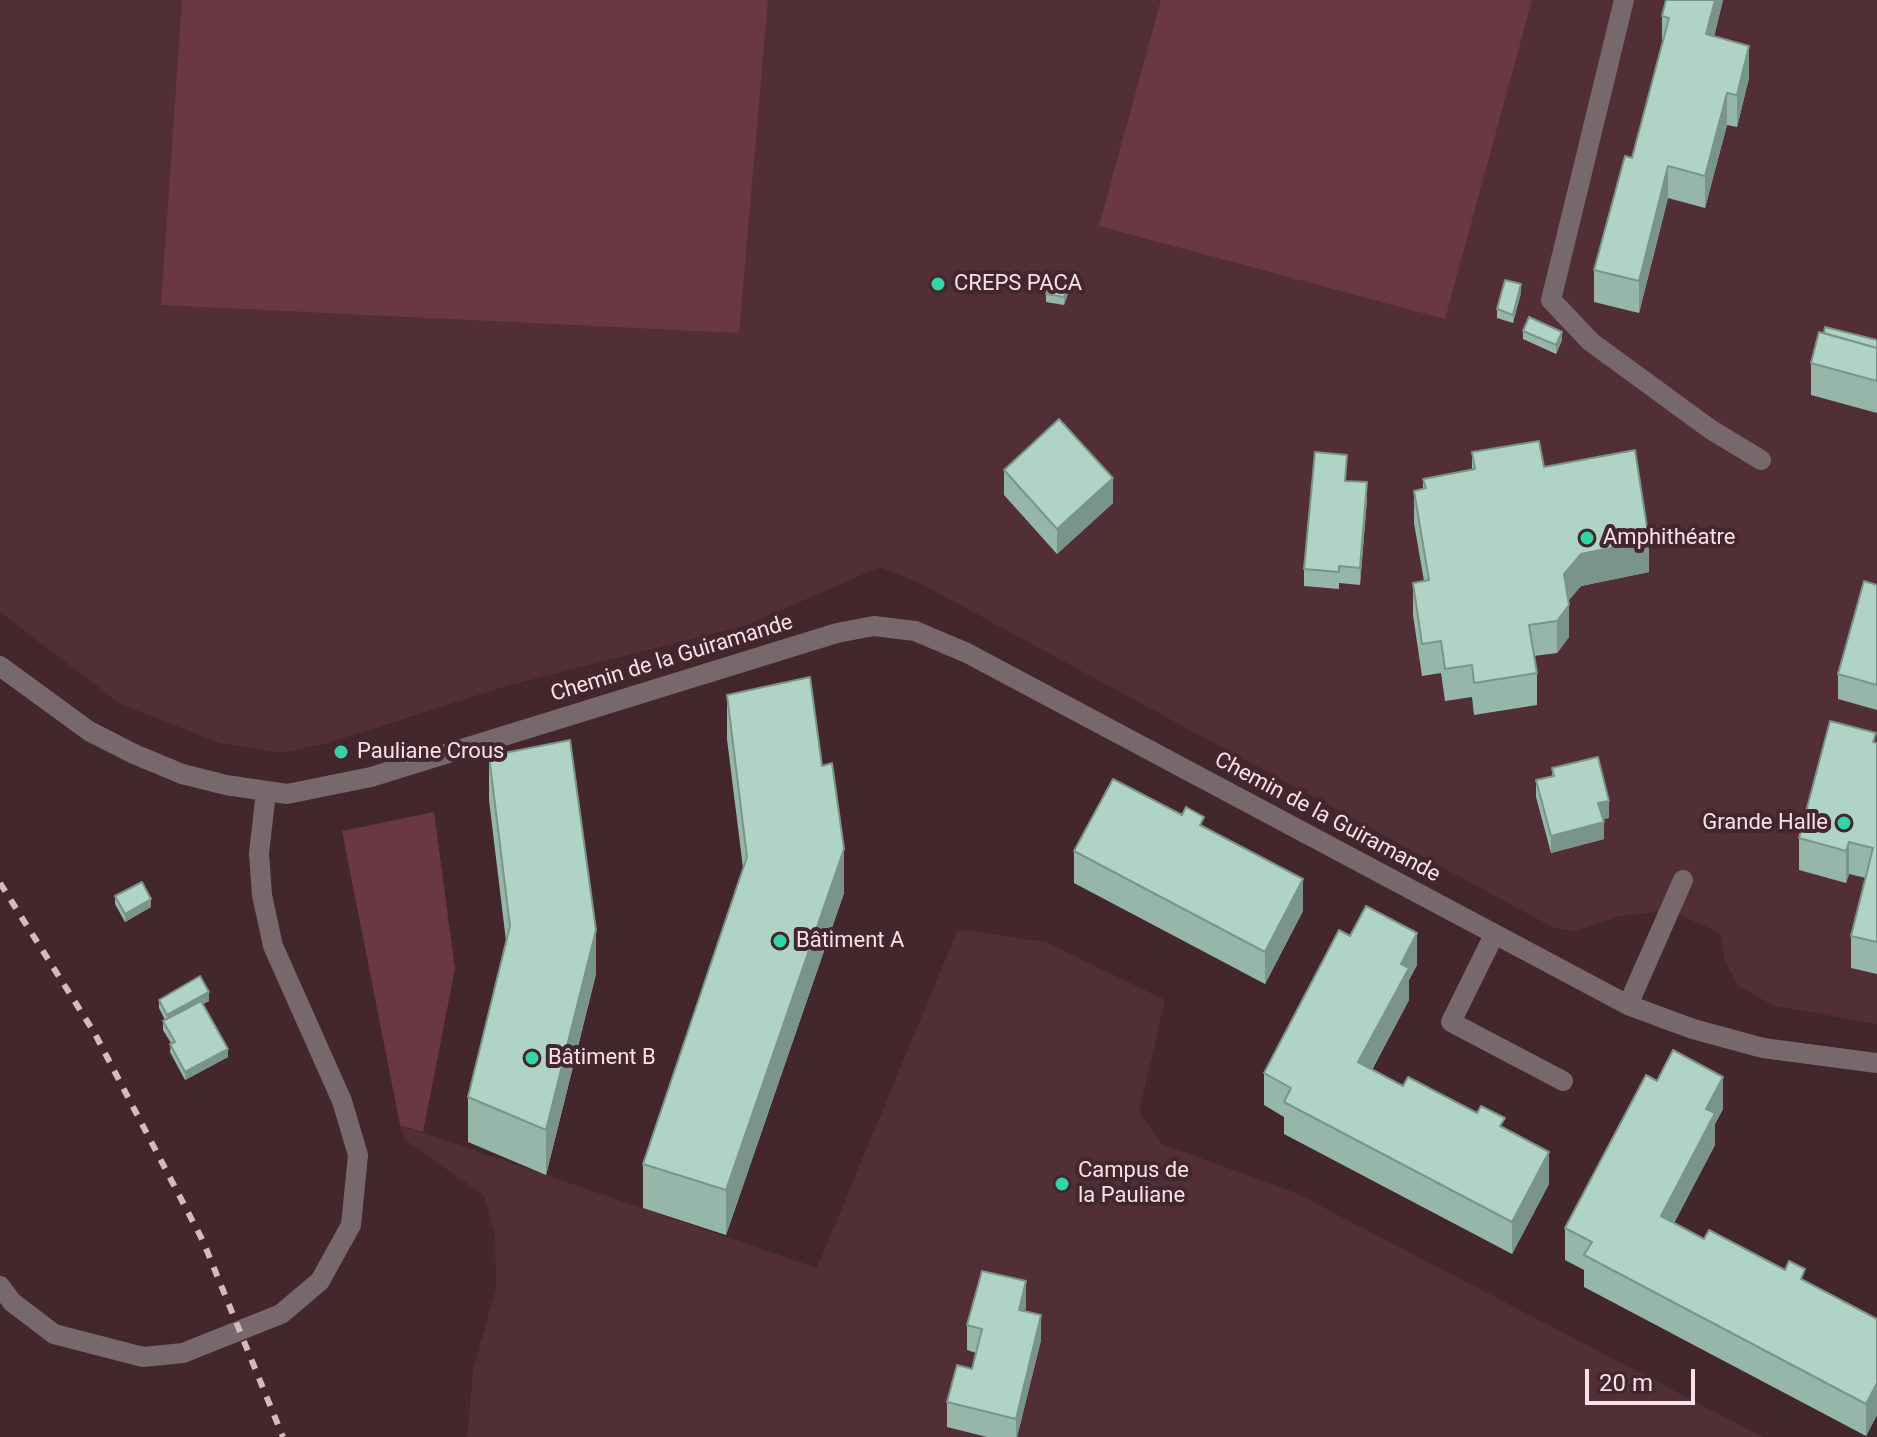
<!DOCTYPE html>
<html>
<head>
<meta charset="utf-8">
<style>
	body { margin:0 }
	#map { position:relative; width:1877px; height:1437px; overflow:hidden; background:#44262d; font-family:Roboto,sans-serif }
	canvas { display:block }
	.scale { position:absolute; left:1585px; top:1369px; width:110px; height:36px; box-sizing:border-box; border:4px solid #f6e2e6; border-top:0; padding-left:10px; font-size:24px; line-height:28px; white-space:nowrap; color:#f6e2e6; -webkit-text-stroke:6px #44262d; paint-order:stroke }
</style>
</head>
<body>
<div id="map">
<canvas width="1877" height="1437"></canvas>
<div class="scale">20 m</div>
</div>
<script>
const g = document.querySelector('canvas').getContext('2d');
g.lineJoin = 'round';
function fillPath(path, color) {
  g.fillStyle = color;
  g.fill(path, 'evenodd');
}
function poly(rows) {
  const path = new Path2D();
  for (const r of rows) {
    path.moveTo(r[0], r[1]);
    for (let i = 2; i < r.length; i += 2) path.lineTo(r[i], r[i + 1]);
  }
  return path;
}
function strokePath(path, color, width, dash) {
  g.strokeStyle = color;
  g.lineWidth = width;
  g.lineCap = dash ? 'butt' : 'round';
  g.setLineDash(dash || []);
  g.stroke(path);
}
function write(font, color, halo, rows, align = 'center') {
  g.font = font + ' Roboto,sans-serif';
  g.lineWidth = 8;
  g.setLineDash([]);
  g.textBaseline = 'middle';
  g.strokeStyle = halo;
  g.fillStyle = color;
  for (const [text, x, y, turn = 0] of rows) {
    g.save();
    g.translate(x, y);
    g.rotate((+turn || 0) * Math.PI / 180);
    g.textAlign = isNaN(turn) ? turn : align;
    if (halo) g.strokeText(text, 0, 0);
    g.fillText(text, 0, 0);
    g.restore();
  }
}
const built = poly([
	[0,0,1877,0,1877,1024,1774,1006,1738,986,1724,959,1721,934,1670,910,1616,917,1574,932,1552,927,923,585,880,567,747,625,507,686,325,744,280,753,219,743,120,704,0,612],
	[958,929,1046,942,1165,1000,1139,1112,1162,1144,1296,1193,1763,1437,467,1437,473,1372,496,1287,495,1237,484,1196,404,1139,400,1125,817,1268]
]);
const green = poly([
	[182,0,768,0,739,333,161,305],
	[1161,0,1532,0,1445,319,1099,226],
	[434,812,455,969,423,1132,400,1125,342,831]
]);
const minor = poly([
	[1624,0,1551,300,1591,342,1710,429,1761,460],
	[0,666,89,731,134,754,182,774,226,785,287,794,371,777,837,633,874,626,915,631,967,653,1628,1005,1693,1029,1763,1048,1877,1063],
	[1494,935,1451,1022,1563,1081],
	[1628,1005,1683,880],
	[0,1286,12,1302,54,1334,143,1357,183,1353,281,1314,320,1281,351,1225,358,1155,342,1101,273,946,262,895,259,853,266,792]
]);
const rail = poly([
	[0,883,94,1032,203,1241,283,1437]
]);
const wall = poly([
	[1666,0,1723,0,1714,37,1749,78,1737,127,1727,125,1705,208,1668,198,1639,313,1594,302,1594,270,1632,158,1662,45,1662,16],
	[1521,293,1513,323,1497,318,1497,309],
	[1046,294,1068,294,1064,305,1046,302],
	[1523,331,1562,340,1556,354,1523,339],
	[1877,340,1877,413,1811,395,1811,363],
	[1472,452,1544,467,1649,572,1581,586,1568,601,1569,637,1557,653,1534,656,1537,673,1537,705,1474,715,1472,697,1445,701,1441,673,1422,676,1413,615,1413,583,1424,581,1414,523,1414,491,1423,489,1423,479,1472,469],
	[1004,470,1113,503,1057,554,1004,495],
	[1346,481,1367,499,1360,585,1339,583,1339,589,1304,586,1304,569],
	[1877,585,1877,710,1838,699,1838,674],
	[727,695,822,766,844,893,726,1235,643,1208,643,1164,743,868,727,739],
	[1876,743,1877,743,1877,974,1851,968,1851,936,1866,878,1849,874,1846,883,1799,870,1799,838],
	[489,756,596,974,546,1175,468,1142,468,1097,506,941,489,800],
	[1552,768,1609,818,1603,819,1604,839,1551,853,1536,797,1536,780,1552,777],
	[1204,827,1303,911,1265,984,1074,883,1074,851],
	[115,896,151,907,125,922,115,904],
	[1350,936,1417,965,1409,980,1409,1000,1372,1070,1403,1086,1505,1128,1549,1184,1512,1254,1284,1134,1284,1117,1264,1105,1264,1073],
	[159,1000,209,1001,203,1004,228,1057,185,1080,170,1052,171,1043,163,1030,163,1021,165,1020,159,1008],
	[1657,1081,1723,1109,1715,1124,1715,1145,1674,1223,1704,1239,1805,1281,1877,1319,1877,1415,1866,1436,1584,1287,1584,1270,1565,1260,1565,1228],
	[1026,1306,1025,1311,1041,1340,1017,1437,987,1437,947,1427,947,1402,972,1369,976,1353,967,1350,967,1325]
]);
const shadedWall = poly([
	[1715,0,1723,0,1706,66,1706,34],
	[1749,46,1749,78,1737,127,1737,95],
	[1727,93,1727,125,1705,208,1705,176],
	[1668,166,1668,198,1639,313,1639,281],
	[1521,284,1521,293,1513,323,1513,315],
	[1068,285,1068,294,1064,305,1064,297],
	[1562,332,1562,340,1556,354,1556,345],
	[1113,478,1113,503,1057,554,1057,529],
	[1367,482,1367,499,1360,585,1360,568],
	[1649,540,1649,572,1581,586,1564,606,1564,574,1581,554],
	[1569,605,1569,637,1557,653,1557,621],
	[1609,801,1609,818,1598,820,1598,803],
	[1604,822,1604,839,1551,853,1551,836],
	[1849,842,1849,874,1846,883,1846,851],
	[844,849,844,893,726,1235,726,1190],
	[1303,879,1303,911,1265,984,1265,952],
	[151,899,151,907,125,922,125,914],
	[596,930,596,974,546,1175,546,1130],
	[1417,933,1417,965,1409,980,1409,1000,1358,1094,1358,1062,1401,964],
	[209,992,209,1001,167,1023,167,1015],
	[228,1049,228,1057,185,1080,185,1072],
	[1723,1077,1723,1109,1715,1124,1715,1145,1661,1248,1661,1216,1706,1109],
	[1549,1152,1549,1184,1512,1254,1512,1222],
	[1026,1281,1026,1306,1019,1334,1019,1310],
	[1041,1315,1041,1340,1017,1437,1016,1437,1016,1419],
	[1877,1383,1877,1415,1866,1436,1866,1404]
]);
const building = poly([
	[1666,0,1715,0,1706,34,1749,46,1737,95,1727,93,1705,176,1668,166,1639,281,1594,270,1625,156,1632,158,1669,18,1662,16,1666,0],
	[1505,280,1521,284,1513,315,1497,309,1505,280],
	[1050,282,1068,285,1064,297,1046,294,1050,282],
	[1529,317,1562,332,1556,345,1523,331,1529,317],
	[1825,327,1877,340,1877,348,1824,333,1825,327],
	[1819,332,1877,348,1877,381,1811,363,1819,332],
	[1059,419,1113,478,1057,529,1004,470,1059,419],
	[1539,441,1544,467,1635,450,1649,540,1581,554,1564,574,1569,605,1557,621,1529,625,1537,673,1474,683,1472,665,1445,669,1441,641,1422,644,1413,583,1429,580,1414,491,1426,488,1423,479,1475,469,1472,452,1539,441],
	[1315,452,1347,455,1345,481,1367,482,1360,568,1339,566,1339,572,1304,569,1315,452],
	[1864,581,1877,585,1877,685,1838,674,1864,581],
	[810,677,822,766,832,763,844,849,726,1190,643,1164,747,857,727,695,810,677],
	[1830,721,1876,733,1873,742,1877,743,1877,942,1851,936,1873,848,1849,842,1846,851,1799,838,1830,721],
	[570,740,596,930,546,1130,468,1097,510,926,489,756,570,740],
	[1598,757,1609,801,1598,803,1604,822,1551,836,1536,780,1554,776,1552,768,1598,757],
	[1113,779,1182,815,1186,807,1204,817,1200,825,1303,879,1265,952,1074,851,1113,779],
	[142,882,151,899,125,914,115,896,142,882],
	[1366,906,1417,933,1401,964,1409,968,1358,1062,1403,1086,1408,1077,1477,1113,1481,1106,1505,1118,1500,1126,1549,1152,1512,1222,1284,1102,1291,1088,1264,1073,1339,930,1350,936,1366,906],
	[200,976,209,992,167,1015,159,1000,200,976],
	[201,1001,228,1049,185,1072,170,1044,175,1042,163,1021,201,1001],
	[1673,1050,1723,1077,1706,1109,1715,1113,1661,1216,1704,1239,1709,1230,1785,1270,1789,1261,1805,1269,1801,1279,1877,1319,1877,1383,1866,1404,1584,1255,1592,1242,1565,1228,1646,1075,1657,1081,1673,1050],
	[982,1271,1026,1281,1019,1310,1041,1315,1016,1419,947,1402,957,1365,972,1369,982,1329,967,1325,982,1271]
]);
const markers = [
	[938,284,8,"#33d4a8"],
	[1587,538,8,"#33d4a8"],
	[341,752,8,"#33d4a8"],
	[1844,823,8,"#33d4a8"],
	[780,941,8,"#33d4a8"],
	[532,1058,8,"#33d4a8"],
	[1062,1184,8,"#33d4a8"]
];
const poiNames = [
	["CREPS PACA",954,284],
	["Amphithéatre",1603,538],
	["Pauliane Crous",357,752],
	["Grande Halle",1828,823,"right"],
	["Bâtiment A",796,941],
	["Bâtiment B",548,1058],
	["Campus de",1078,1171],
	["la Pauliane",1078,1196]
];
const streetNames = [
	["Chemin de la Guiramande",672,659,-17],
	["Chemin de la Guiramande",1327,818,28]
];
fillPath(built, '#522e37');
fillPath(green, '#6a3744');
strokePath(minor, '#77686b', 20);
strokePath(rail, '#d1bbbf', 6, [10, 10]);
fillPath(wall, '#96b6aa');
fillPath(shadedWall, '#7a948b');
fillPath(building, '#afd4c6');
strokePath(building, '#7a948b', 2);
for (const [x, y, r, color] of markers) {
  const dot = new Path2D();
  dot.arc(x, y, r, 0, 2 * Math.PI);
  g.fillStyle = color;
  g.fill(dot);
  strokePath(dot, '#44262d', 3);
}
write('22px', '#f6e2e6', '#44262d', poiNames, 'left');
write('22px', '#f6e2e6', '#44262d', streetNames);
</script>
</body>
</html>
